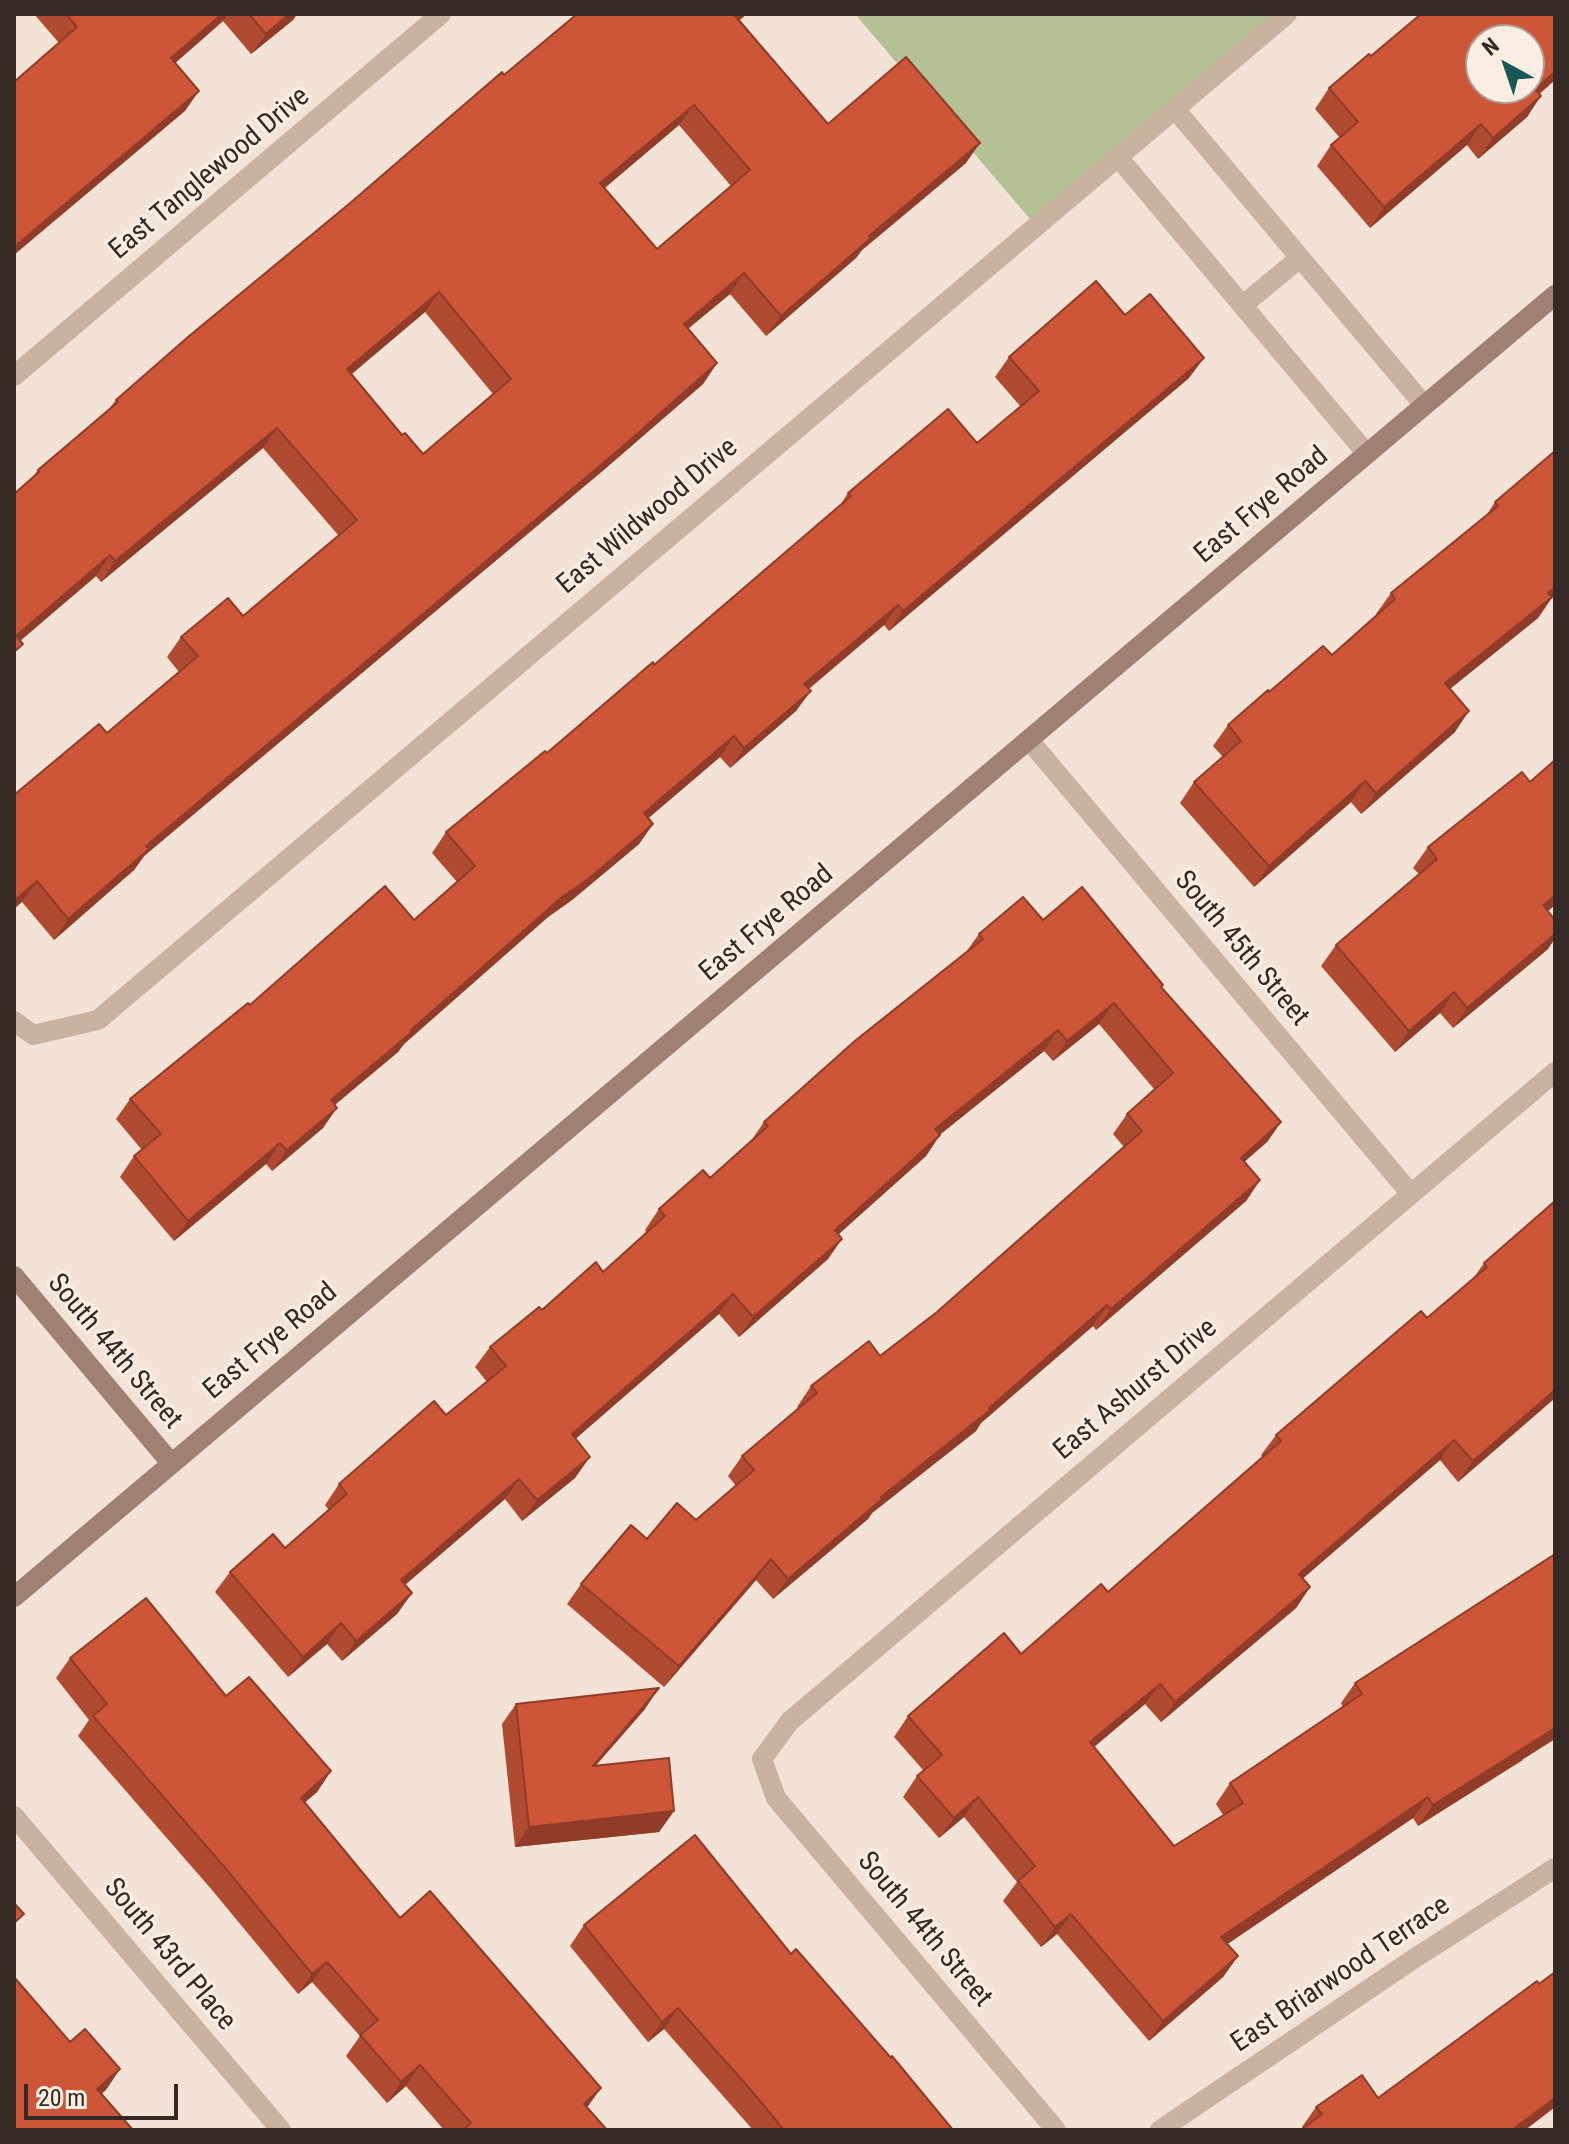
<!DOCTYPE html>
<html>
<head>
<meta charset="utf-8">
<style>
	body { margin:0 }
	#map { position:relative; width:1569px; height:2144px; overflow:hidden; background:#f2e3d6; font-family:"Roboto Condensed",sans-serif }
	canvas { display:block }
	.frame { position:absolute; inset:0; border:16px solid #342924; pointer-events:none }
	.north { position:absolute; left:1465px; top:24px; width:80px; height:80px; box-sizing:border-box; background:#faeee2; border:2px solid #ab9f96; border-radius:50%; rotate:320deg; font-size:22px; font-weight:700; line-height:32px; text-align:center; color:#342924 }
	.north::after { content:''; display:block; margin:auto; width:28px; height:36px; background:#185657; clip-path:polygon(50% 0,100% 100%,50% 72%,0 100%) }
	.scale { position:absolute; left:24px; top:2084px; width:154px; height:36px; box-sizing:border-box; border:4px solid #342924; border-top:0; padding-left:10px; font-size:24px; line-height:28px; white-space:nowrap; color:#342924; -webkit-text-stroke:6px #faeee2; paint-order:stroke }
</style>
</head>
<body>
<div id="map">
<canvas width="1569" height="2144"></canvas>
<div class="frame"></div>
<div class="north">N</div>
<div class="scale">20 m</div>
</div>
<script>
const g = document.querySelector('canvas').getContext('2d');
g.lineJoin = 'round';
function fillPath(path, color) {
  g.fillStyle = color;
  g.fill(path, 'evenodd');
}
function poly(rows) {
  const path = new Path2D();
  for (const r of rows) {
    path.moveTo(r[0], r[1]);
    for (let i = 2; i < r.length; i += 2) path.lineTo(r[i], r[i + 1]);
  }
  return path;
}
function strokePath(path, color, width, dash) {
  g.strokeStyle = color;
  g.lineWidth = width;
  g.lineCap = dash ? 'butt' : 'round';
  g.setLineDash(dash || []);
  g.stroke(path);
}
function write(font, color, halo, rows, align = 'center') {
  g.font = font + ' "Roboto Condensed",sans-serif';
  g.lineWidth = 6;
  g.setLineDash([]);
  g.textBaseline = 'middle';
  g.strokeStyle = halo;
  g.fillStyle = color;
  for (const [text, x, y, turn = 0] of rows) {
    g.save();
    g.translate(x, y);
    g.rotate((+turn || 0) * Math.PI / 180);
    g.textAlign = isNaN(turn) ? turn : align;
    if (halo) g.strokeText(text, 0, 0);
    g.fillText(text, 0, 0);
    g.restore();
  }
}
const green = poly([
	[855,14,1287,14,1036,226]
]);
const street = poly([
	[1175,109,1424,405],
	[1118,157,1367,454],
	[1243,305,1300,258],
	[14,376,441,14],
	[1029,740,1411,1194],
	[14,1021,33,1035,98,1020,1287,14],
	[14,1816,281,2130],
	[1056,2130,776,1798,762,1759,790,1721,1555,1072],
	[1160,2130,1412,1960,1555,1868]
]);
const secondary = poly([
	[14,1276,171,1463],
	[14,1597,1555,295]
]);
const wall = poly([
	[34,14,297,14,293,20,251,54,223,21,175,63,185,111,59,43],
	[1555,14,1555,80,1539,94,1527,117,1478,159,1467,145,1370,228,1317,166,1331,145,1340,138,1315,109,1329,88,1371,56],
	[740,20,828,124,966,163,862,250,856,258,766,336,730,294,688,329,717,363,703,384,606,468,144,856,134,870,54,940,22,902,107,733,179,672,167,657,181,637,243,616,339,536,263,448,101,582,96,576,20,641,32,478,38,470,108,410,116,400,504,75],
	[679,125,731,186,657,249,604,188],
	[425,312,493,394,423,454,402,435,351,374],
	[1125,315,1189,378,889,631,884,625,809,689,796,711,730,768,720,757,648,818,653,824,639,844,572,900,548,917,404,1044,398,1052,335,1105,323,1128,272,1171,266,1164,174,1241,120,1177,134,1156,142,1150,116,1119,130,1099,250,1005,414,920,457,882,432,853,446,832,547,753,654,665,839,507,848,493,977,443,1021,407,995,377,1009,357],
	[1555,451,1551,599,1538,618,1450,689,1455,732,1361,814,1351,802,1254,887,1180,803,1194,782,1223,757,1213,746,1228,725,1269,692,1332,655,1377,615,1376,614,1391,593,1486,516,1495,502],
	[1555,760,1555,905,1548,911,1555,920,1555,938,1548,949,1453,1028,1440,1013,1395,1052,1321,966,1336,945,1419,874,1413,868,1428,847,1530,782],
	[1043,920,1163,985,1161,987,1281,1122,1267,1142,1244,1162,1260,1180,1246,1201,1096,1330,1093,1326,981,1423,976,1431,872,1513,868,1519,773,1599,756,1580,664,1687,567,1604,581,1584,647,1539,696,1520,736,1486,728,1476,742,1456,798,1408,797,1407,811,1386,880,1356,937,1312,1124,1147,1113,1134,1127,1114,1154,1089,1099,1024,1053,1061,1044,1051,940,1134,926,1156,838,1234,828,1259,739,1337,719,1314,575,1439,575,1478,522,1521,505,1499,405,1585,412,1593,397,1614,342,1661,327,1644,288,1677,215,1592,230,1572,285,1548,329,1510,325,1505,339,1484,446,1415,487,1382,475,1367,490,1347,542,1310,603,1272,647,1233,645,1230,659,1209,710,1178,751,1141,764,1122,966,952,979,934],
	[1555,1201,1555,1398,1458,1482,1440,1460,1303,1578,1310,1587,1296,1608,1161,1722,1145,1704,1094,1747,1174,1846,1223,1815,1216,1804,1230,1783,1343,1707,1341,1703,1355,1683,1523,1760,1418,1826,1413,1818,1227,1944,1238,1956,1223,1977,1149,2041,1057,1934,1041,1947,1003,1901,1017,1882,964,1817,939,1838,903,1797,917,1776,924,1771,894,1737,908,1716,1021,1654,1108,1592,1263,1457,1261,1455,1276,1435,1427,1318,1473,1279,1484,1263],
	[70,1658,226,1696,331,1771,317,1792,305,1802,400,1918,587,2108,607,2130,444,2130,406,2086,387,2103,346,2056,360,2036,312,1982,298,1994,212,1890,78,1736,89,1720,56,1678],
	[516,1704,645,1709,596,1765,674,1811,659,1832,515,1847,502,1724],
	[584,1925,791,1954,953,2130,753,2130,664,2029,648,2042,570,1946],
	[1555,1972,1555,2107,1525,2130,1301,2130,1303,2129,1302,2127,1316,2107,1378,2098]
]);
const shadedWall = poly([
	[222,14,228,14,223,21,157,79,171,58],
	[289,14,297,14,293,20,251,54,266,34],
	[737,14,747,14,721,36],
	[1555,72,1555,80,1521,110,1535,89],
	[199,91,185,111,14,255,14,247],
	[1541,96,1527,117,1478,159,1493,138],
	[694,105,679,125,586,204,600,183],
	[1481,124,1467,145,1370,228,1384,207],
	[980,143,966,163,862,250,856,258,766,336,781,316,869,236],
	[744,273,730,294,669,344,684,324],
	[439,292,425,312,333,390,347,369],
	[1204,358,1189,378,889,631,903,611],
	[717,363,703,384,606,468,144,856,134,870,54,940,68,919,146,846],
	[277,428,263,448,101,582,115,561],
	[110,555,96,576,14,646,16,636],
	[1555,587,1555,596,1551,599,1538,618,1431,704,1445,683],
	[898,605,884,625,790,704,804,684],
	[811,691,796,711,730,768,744,748],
	[1469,711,1455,732,1361,814,1376,793],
	[734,736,720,757,630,834,644,813],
	[1365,781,1351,802,1254,887,1269,866],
	[653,824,639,844,572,900,548,917,404,1044,398,1052,316,1120,331,1100,562,897],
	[37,881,22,902,14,909,14,901],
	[1555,896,1555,905,1529,926,1543,905],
	[1555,934,1555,938,1548,949,1453,1028,1467,1008],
	[1454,992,1440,1013,1395,1052,1409,1031],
	[1114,1003,1099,1024,1053,1061,1067,1041],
	[1058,1030,1044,1051,921,1150,935,1129],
	[337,1108,323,1128,272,1171,287,1150],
	[1281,1122,1267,1142,1226,1178,1241,1158],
	[940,1135,926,1156,820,1251,835,1230],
	[280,1143,266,1164,174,1241,188,1221],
	[1260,1180,1246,1201,1096,1330,1111,1309],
	[842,1239,828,1259,739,1337,753,1317],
	[733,1294,719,1314,557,1455,572,1434],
	[1107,1305,1093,1326,981,1423,976,1431,872,1513,868,1519,773,1599,788,1579,881,1497,989,1408],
	[1555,1390,1555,1398,1458,1482,1473,1461],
	[1454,1440,1440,1460,1285,1594,1299,1574],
	[590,1457,575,1478,522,1521,537,1500],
	[519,1479,505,1499,386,1601,401,1580],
	[771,1559,756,1580,664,1687,679,1666],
	[1310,1587,1296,1608,1161,1722,1175,1702],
	[412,1593,397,1614,342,1661,356,1641],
	[341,1623,327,1644,288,1677,303,1657],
	[1160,1684,1145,1704,1075,1763,1090,1742],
	[659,1688,645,1709,578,1786,593,1766],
	[1555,1728,1555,1739,1418,1826,1433,1805],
	[331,1771,317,1792,287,1818,301,1798],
	[978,1797,964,1817,939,1838,954,1818],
	[1428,1797,1413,1818,1207,1958,1221,1937],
	[674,1811,659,1832,515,1847,529,1827],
	[1071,1914,1057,1934,1041,1947,1055,1927],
	[1238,1956,1223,1977,1149,2041,1163,2021],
	[327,1962,312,1982,298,1994,312,1974],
	[678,2008,664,2029,648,2042,662,2022],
	[420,2065,406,2086,387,2103,401,2082],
	[120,2069,106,2090,83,2110,97,2089],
	[601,2088,586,2109,584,2104],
	[1555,2098,1555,2107,1525,2130,1512,2130]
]);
const building = poly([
	[66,14,222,14,171,58,199,91,14,247,14,82,77,27,66,14],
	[249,14,289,14,266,34,249,14],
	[577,14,737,14,735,16,828,124,906,57,980,143,869,236,871,238,781,316,744,273,684,324,717,363,621,448,146,846,149,849,68,919,37,881,14,901,14,795,99,724,107,733,198,656,181,637,228,598,243,616,357,520,277,428,115,561,110,555,16,636,23,644,14,652,14,494,39,472,38,470,118,402,116,400,188,337,349,204,502,72,504,75,577,14],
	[694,105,750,170,657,249,600,183,694,105],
	[439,292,511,379,423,454,405,433,402,435,347,369,439,292],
	[1421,14,1555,14,1555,72,1535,89,1541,96,1493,138,1481,124,1384,207,1331,145,1358,122,1329,88,1369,54,1371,56,1421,14],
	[1481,40,1529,40,1529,88,1481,88,1481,40],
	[1096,281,1125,315,1150,294,1204,358,903,611,898,605,804,684,811,691,744,748,734,736,644,813,653,824,587,880,562,897,411,1030,412,1032,331,1100,337,1108,287,1150,280,1143,188,1221,134,1156,161,1134,130,1099,248,1003,250,1005,385,886,414,920,475,866,446,832,545,751,547,753,653,662,654,665,851,496,848,493,948,409,977,443,1039,391,1009,357,1096,281],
	[1555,451,1555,587,1548,593,1552,597,1445,683,1469,711,1376,793,1365,781,1269,866,1194,782,1241,741,1228,725,1268,690,1269,692,1323,646,1332,655,1395,599,1391,593,1498,506,1495,502,1555,451],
	[1555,760,1555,896,1543,905,1555,920,1555,934,1467,1008,1454,992,1409,1031,1336,945,1437,859,1428,847,1522,772,1530,782,1555,760],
	[1082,887,1163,985,1161,987,1281,1122,1241,1158,1260,1180,1111,1309,1107,1305,989,1408,990,1410,881,1497,882,1499,788,1579,771,1559,679,1666,581,1584,631,1525,647,1539,677,1503,696,1520,754,1470,742,1456,817,1393,811,1386,869,1341,880,1356,937,1312,1142,1131,1127,1114,1173,1073,1114,1003,1067,1041,1058,1030,935,1129,940,1135,835,1230,842,1239,753,1317,733,1294,572,1434,590,1457,537,1500,519,1479,401,1580,412,1593,356,1641,341,1623,303,1657,230,1572,273,1534,285,1548,347,1494,339,1484,434,1401,446,1415,506,1366,490,1347,539,1307,542,1310,596,1262,603,1272,665,1216,659,1209,703,1170,710,1178,768,1126,764,1122,856,1040,983,939,979,934,1023,897,1043,920,1082,887],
	[1555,1201,1555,1390,1473,1461,1454,1440,1299,1574,1310,1587,1175,1702,1160,1684,1090,1742,1174,1846,1243,1803,1230,1783,1362,1694,1355,1683,1555,1554,1555,1728,1433,1805,1428,1797,1221,1937,1238,1956,1163,2021,1071,1914,1055,1927,1018,1881,1035,1866,978,1797,954,1818,917,1776,942,1755,908,1716,1004,1633,1021,1654,1101,1584,1108,1592,1281,1441,1276,1435,1421,1311,1427,1318,1487,1267,1484,1263,1555,1201],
	[146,1598,226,1696,249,1677,331,1771,301,1798,400,1918,430,1891,601,2088,584,2104,607,2130,463,2130,471,2123,420,2065,401,2082,360,2035,378,2020,327,1962,312,1974,227,1870,93,1716,107,1704,70,1658,146,1598],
	[659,1688,593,1766,669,1758,674,1811,529,1827,516,1704,659,1688],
	[695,1835,791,1954,796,1949,891,2058,892,2056,953,2130,784,2130,750,2089,678,2008,662,2022,584,1925,695,1835],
	[14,1903,24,1914,14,1923,14,1903],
	[1555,1972,1555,2098,1512,2130,1301,2130,1322,2114,1316,2107,1362,2075,1378,2098,1537,1981,1539,1984,1555,1972],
	[14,1977,70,2042,85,2029,120,2069,97,2089,133,2130,14,2130,14,1977]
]);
const streetNames = [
	["East Tanglewood Drive",210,174,-40],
	["East Frye Road",1262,506,-40],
	["East Wildwood Drive",648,517,-40],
	["East Frye Road",767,924,-40],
	["South 45th Street",1241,949,50],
	["East Frye Road",271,1342,-40],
	["South 44th Street",114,1352,50],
	["East Ashurst Drive",1136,1390,-40],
	["South 44th Street",924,1930,50],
	["South 43rd Place",169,1955,50],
	["East Briarwood Terrace",1341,1975,-34]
];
fillPath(green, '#b4c195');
strokePath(street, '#cab2a1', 20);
strokePath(secondary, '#9e8173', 20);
fillPath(wall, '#b04a31');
fillPath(shadedWall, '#903c28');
fillPath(building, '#cd5639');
strokePath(building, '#903c28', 2);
write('28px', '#342924', '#faeee2', streetNames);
</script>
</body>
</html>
